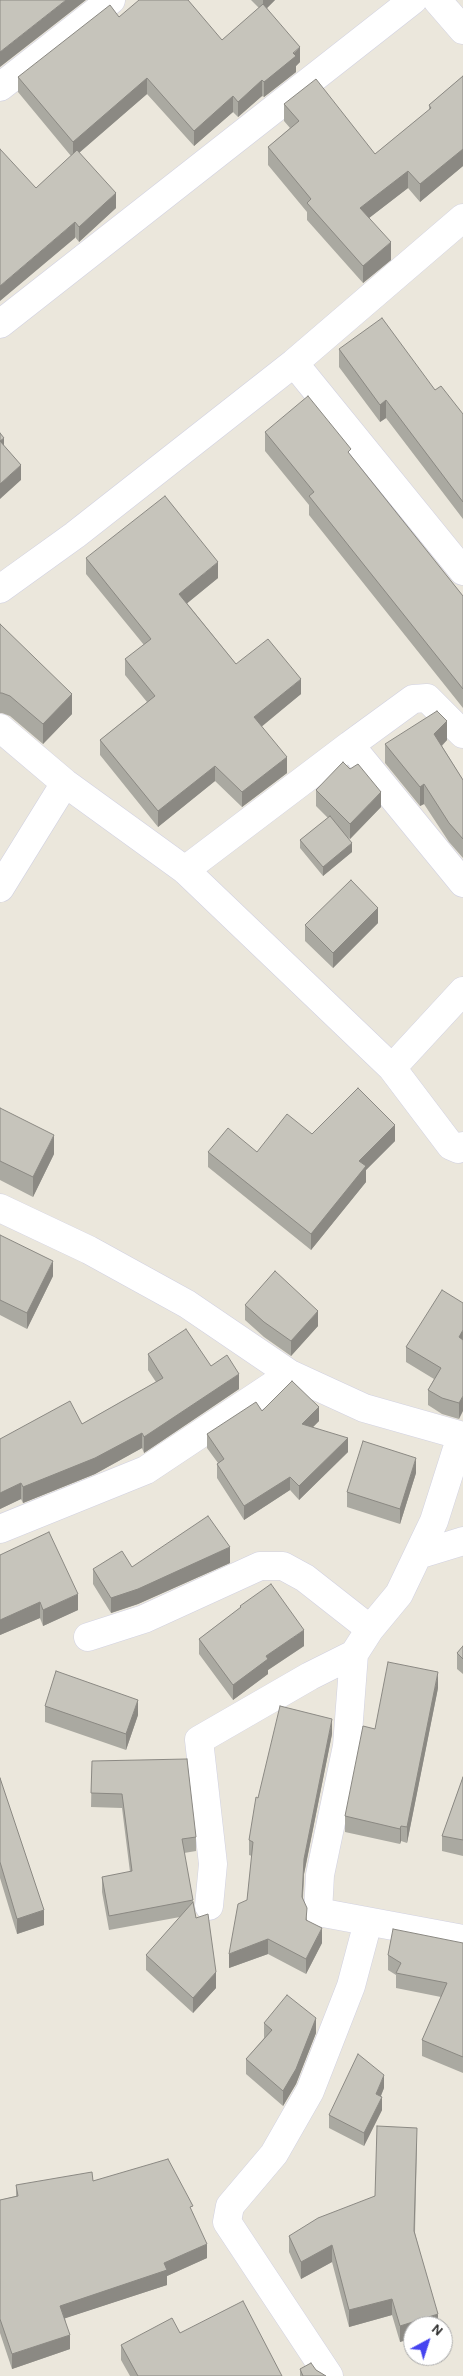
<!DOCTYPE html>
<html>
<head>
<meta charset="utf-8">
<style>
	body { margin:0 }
	#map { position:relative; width:463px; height:2376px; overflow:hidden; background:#ebe7dc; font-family:Karla,sans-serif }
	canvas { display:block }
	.north { position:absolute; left:403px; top:2316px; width:50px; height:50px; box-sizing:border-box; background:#fff; border:1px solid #a9a9a9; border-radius:50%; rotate:40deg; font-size:14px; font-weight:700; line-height:20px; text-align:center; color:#292929 }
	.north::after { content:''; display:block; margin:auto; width:18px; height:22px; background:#4644f0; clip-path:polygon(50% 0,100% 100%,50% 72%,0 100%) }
</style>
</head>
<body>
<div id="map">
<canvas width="463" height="2376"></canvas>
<div class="north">N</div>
</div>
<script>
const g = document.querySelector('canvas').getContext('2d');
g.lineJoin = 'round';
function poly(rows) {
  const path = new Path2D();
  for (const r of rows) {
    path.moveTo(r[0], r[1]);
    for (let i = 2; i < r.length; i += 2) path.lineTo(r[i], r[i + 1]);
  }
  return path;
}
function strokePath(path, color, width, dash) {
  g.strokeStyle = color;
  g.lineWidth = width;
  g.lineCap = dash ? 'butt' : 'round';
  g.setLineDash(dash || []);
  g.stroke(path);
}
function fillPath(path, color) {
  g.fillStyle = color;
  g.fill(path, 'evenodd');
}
const street = poly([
	[437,0,463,30],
	[0,87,111,0],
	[0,324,413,0],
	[294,363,463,571],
	[0,589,75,535,294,363,463,218],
	[0,728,65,783,185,870,392,1068,463,991],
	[350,745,413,699,427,698,463,734],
	[185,870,350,745,463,883],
	[0,888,65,783],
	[392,1068,451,1146,458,1149,463,1146],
	[0,1208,89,1250,187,1304,290,1374,364,1408,463,1436],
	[461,1436,434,1521,399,1594,370,1629,354,1654,347,1746,320,1875,318,1912,463,1939],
	[0,1529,146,1470,290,1374],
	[418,1555,463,1541],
	[88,1637,144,1619,260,1566,283,1566,305,1578,370,1629],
	[209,1906,213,1864,199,1740,310,1676,354,1654],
	[329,2376,227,2222,230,2206,274,2154,310,2091,351,1986,368,1922]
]);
const wall = poly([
	[251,0,275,0,267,8,300,62,296,66,296,72,264,97,262,96,238,117,233,112,194,146,147,94,79,153,116,208,79,242,36,188,71,156,18,92,18,77,119,17,222,40,259,8],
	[463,76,463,166,420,202,408,188,369,218,391,260,363,283,307,220,307,212,268,165,268,147,290,128,284,121,284,104,375,154,429,110,429,105],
	[339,349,435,390,463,414,463,519,386,418,380,422,339,367],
	[265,432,351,456,463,596,463,708,309,515,309,505,265,451],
	[86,558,218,578,187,603,236,664,301,694,261,726,287,773,242,807,215,781,158,827,100,755,100,740,147,702,125,675,125,659,144,645,86,574],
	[0,624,72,714,43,744,10,716,2,713,0,713],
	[447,740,442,746,463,780,463,858,449,842,424,804,420,806,385,763,385,744],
	[316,790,381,807,350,839,346,836,352,852,323,876,300,848,300,840,328,818,316,806],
	[378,923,333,968,305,941,305,925],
	[0,1108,54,1154,33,1197,0,1180],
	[312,1134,395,1141,366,1170,366,1182,311,1250,208,1167,208,1152,257,1152],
	[0,1235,53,1276,27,1329,0,1315],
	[463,1303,459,1419,442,1414,428,1405,428,1390,434,1379,406,1362,406,1347],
	[245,1305,318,1326,291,1356,264,1337,245,1320],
	[148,1354,211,1366,239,1389,144,1453,142,1448,95,1474,23,1503,21,1499,0,1509,0,1439,82,1424,156,1382,148,1370],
	[262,1411,319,1421,313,1427,348,1452,299,1500,290,1490,244,1520,217,1478,217,1464,218,1463,207,1448,207,1434],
	[416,1473,400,1524,347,1507,347,1492],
	[0,1555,78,1610,43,1626,40,1618,0,1635],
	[230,1563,138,1604,111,1613,93,1584,93,1569],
	[240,1606,304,1646,268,1670,268,1674,233,1700,199,1654,199,1639,240,1608],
	[463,1646,463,1674,457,1669,457,1653],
	[438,1688,407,1843,401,1841,400,1844,345,1832,345,1816,375,1729],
	[45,1706,138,1715,126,1750,45,1722],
	[332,1734,304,1874,303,1898,307,1920,322,1943,306,1974,268,1954,229,1968,247,1900,252,1856,249,1855,249,1840,258,1798],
	[92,1761,196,1837,196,1851,184,1853,196,1918,216,1988,193,2013,146,1970,146,1955,180,1917,109,1930,102,1892,102,1877,130,1872,122,1808,91,1807],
	[463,1777,463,1856,442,1851,442,1836],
	[0,1778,44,1925,17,1934,0,1878],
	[463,1943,463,2073,422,2056,422,2040,441,1997,396,1988,396,1975,388,1970,388,1955],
	[264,2023,316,2033,296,2084,283,2106,246,2074,246,2059,264,2038],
	[384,2088,381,2096,382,2110,364,2146,329,2128,329,2115],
	[417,2144,415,2233,438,2326,400,2342,392,2315,349,2327,332,2262,301,2279,289,2252,289,2236,375,2196],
	[93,2181,193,2213,207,2258,167,2276,167,2285,65,2318,70,2349,12,2369,0,2333,0,2200,16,2196,16,2185],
	[180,2333,282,2376,130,2376,121,2360,121,2345],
	[300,2369,316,2370,326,2376,300,2376]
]);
const shadedWall = poly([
	[66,0,86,0,0,67,0,52],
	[263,0,275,0,263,12],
	[300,47,300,62,296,66,296,72,264,97,264,82],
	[147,78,147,94,73,158,73,142],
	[262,80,262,96,238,117,238,102],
	[233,96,233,112,194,146,194,131],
	[463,149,463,166,420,202,420,184],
	[408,171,408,188,360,225,360,208],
	[116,193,116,208,79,242,79,227],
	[75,222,75,238,0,301,0,286],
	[391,242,391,260,363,283,363,266],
	[386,400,386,418,380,422,380,405],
	[4,438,4,453,0,441],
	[21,465,21,480,0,499,0,484],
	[218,562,218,578,179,610,179,594],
	[301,679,301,694,254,733,254,717],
	[72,694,72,714,43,744,43,724],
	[447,721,447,740,434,753,434,734],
	[287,757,287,773,242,807,242,792],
	[215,766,215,781,158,827,158,811],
	[424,784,424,804,420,806,420,787],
	[381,792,381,807,350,839,350,824],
	[352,843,352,852,323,876,323,867],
	[378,908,378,923,333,968,333,953],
	[395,1125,395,1141,366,1170,366,1182,311,1250,311,1234,359,1161],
	[54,1135,54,1154,33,1197,33,1177],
	[53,1261,53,1276,27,1329,27,1313],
	[318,1311,318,1326,291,1356,291,1341],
	[463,1330,463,1346,459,1337],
	[239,1374,239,1389,144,1453,144,1437],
	[463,1396,463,1411,459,1419,459,1403],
	[319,1407,319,1421,302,1438,302,1424],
	[142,1433,142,1448,95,1474,23,1503,23,1487],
	[348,1438,348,1452,299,1500,299,1486],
	[416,1458,416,1473,400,1524,400,1509],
	[290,1477,290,1490,244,1520,244,1506],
	[21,1483,21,1499,0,1509,0,1493],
	[230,1547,230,1563,138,1604,111,1613,111,1598],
	[78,1594,78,1610,43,1626,43,1610],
	[40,1602,40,1618,0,1635,0,1620],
	[304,1630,304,1646,268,1670,268,1674,233,1700,233,1685,266,1656],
	[438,1672,438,1688,407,1843,407,1827],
	[138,1700,138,1715,126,1750,126,1734],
	[332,1719,332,1734,304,1874,302,1911,304,1859],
	[401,1826,401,1841,400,1844,400,1829],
	[44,1910,44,1925,17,1934,17,1919],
	[322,1928,322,1943,306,1974,306,1959],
	[268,1939,268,1954,229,1968,229,1954],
	[216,1972,216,1988,193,2013,193,1998],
	[316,2018,316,2033,296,2084,283,2106,283,2091],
	[384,2075,384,2088,376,2107,376,2094],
	[382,2097,382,2110,364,2146,364,2133],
	[207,2244,207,2258,167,2276,167,2285,60,2320,60,2306,164,2263],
	[332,2245,332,2262,301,2279,301,2262],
	[392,2299,392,2315,349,2327,349,2310],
	[438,2314,438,2326,413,2326,413,2338,400,2342,400,2326],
	[70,2335,70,2349,12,2369,12,2354]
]);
const building = poly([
	[0,0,66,0,0,52,0,0],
	[139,0,188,0,222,40,263,4,300,47,293,53,296,56,264,82,262,80,238,102,233,96,194,131,147,78,73,142,18,77,110,5,119,17,139,0],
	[463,76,463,149,420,184,408,171,360,208,391,242,363,266,307,203,311,199,268,147,299,121,284,104,316,79,375,154,431,108,429,105,463,76],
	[0,149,36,188,77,150,116,193,79,227,75,222,0,286,0,149],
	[382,318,435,390,441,386,463,414,463,502,386,400,380,405,339,349,382,318],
	[308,396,351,449,348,452,463,596,463,689,309,496,314,492,265,432,308,396],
	[0,433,4,438,0,441,21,465,0,484,0,433],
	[165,496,218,562,179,594,236,664,268,639,301,679,254,717,287,757,242,792,215,766,158,811,100,740,155,696,125,659,151,639,86,558,165,496],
	[0,624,72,694,43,724,10,696,2,693,0,693,0,624],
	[437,711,447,721,434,734,463,780,463,839,449,823,424,784,420,787,385,744,437,711],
	[343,762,350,769,358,764,381,792,350,824,316,790,343,762],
	[330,816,352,843,323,867,300,840,330,816],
	[351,880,378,908,333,953,305,925,351,880],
	[358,1088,395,1125,359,1161,366,1166,311,1234,208,1152,228,1128,257,1152,287,1114,312,1134,358,1088],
	[0,1108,54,1135,33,1177,0,1161,0,1108],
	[0,1235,53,1261,27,1313,0,1300,0,1235],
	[275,1271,318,1311,291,1341,264,1322,245,1305,275,1271],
	[442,1290,463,1303,463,1330,459,1337,463,1340,463,1396,459,1403,442,1398,428,1390,441,1368,406,1347,442,1290],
	[186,1329,211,1366,227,1355,239,1374,144,1437,142,1433,95,1458,23,1487,21,1483,0,1493,0,1439,70,1401,82,1424,163,1378,148,1354,186,1329],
	[292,1381,319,1407,302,1424,348,1438,299,1486,290,1477,244,1506,217,1464,224,1459,207,1434,256,1402,262,1411,292,1381],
	[363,1441,416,1458,400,1509,347,1492,363,1441],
	[208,1516,230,1547,138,1589,111,1598,93,1569,122,1551,132,1567,208,1516],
	[49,1532,78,1594,43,1610,40,1602,0,1620,0,1555,49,1532],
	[271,1584,304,1630,266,1656,268,1659,233,1685,199,1639,241,1607,240,1606,271,1584],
	[463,1646,463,1659,457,1653,463,1646],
	[388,1662,438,1672,407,1827,401,1826,400,1829,345,1816,363,1726,375,1729,388,1662],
	[56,1671,138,1700,126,1734,45,1706,56,1671],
	[280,1706,332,1719,304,1859,302,1897,307,1908,306,1920,322,1928,306,1959,268,1939,229,1954,238,1904,247,1900,253,1842,249,1840,256,1797,258,1798,280,1706],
	[187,1759,196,1837,182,1839,193,1900,109,1916,102,1877,132,1871,122,1794,91,1793,92,1761,187,1759],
	[463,1777,463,1840,442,1836,463,1777],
	[0,1778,44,1910,17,1919,0,1862,0,1778],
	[193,1902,196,1918,208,1914,216,1972,193,1998,146,1955,193,1902],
	[393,1929,463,1943,463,2057,422,2040,447,1983,396,1973,401,1963,388,1955,393,1929],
	[287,1995,316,2018,296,2069,283,2091,246,2059,272,2030,264,2023,287,1995],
	[358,2054,384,2075,376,2094,382,2097,364,2133,329,2115,358,2054],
	[377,2126,417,2128,414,2231,438,2314,400,2326,392,2299,349,2310,332,2245,301,2262,289,2236,318,2218,375,2196,377,2126],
	[168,2159,193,2206,190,2207,207,2244,164,2263,167,2270,60,2306,70,2335,12,2354,0,2319,0,2200,18,2196,16,2185,92,2172,93,2181,168,2159],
	[243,2301,282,2376,138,2376,121,2345,172,2318,180,2333,243,2301],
	[311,2363,316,2370,326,2376,303,2376,300,2369,311,2363]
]);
strokePath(street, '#d1d1e1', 29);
strokePath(street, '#fff', 28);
fillPath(wall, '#aaa9a1');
fillPath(shadedWall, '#8b8983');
fillPath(building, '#c6c4bb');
strokePath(building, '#8b8983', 1);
</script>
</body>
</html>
